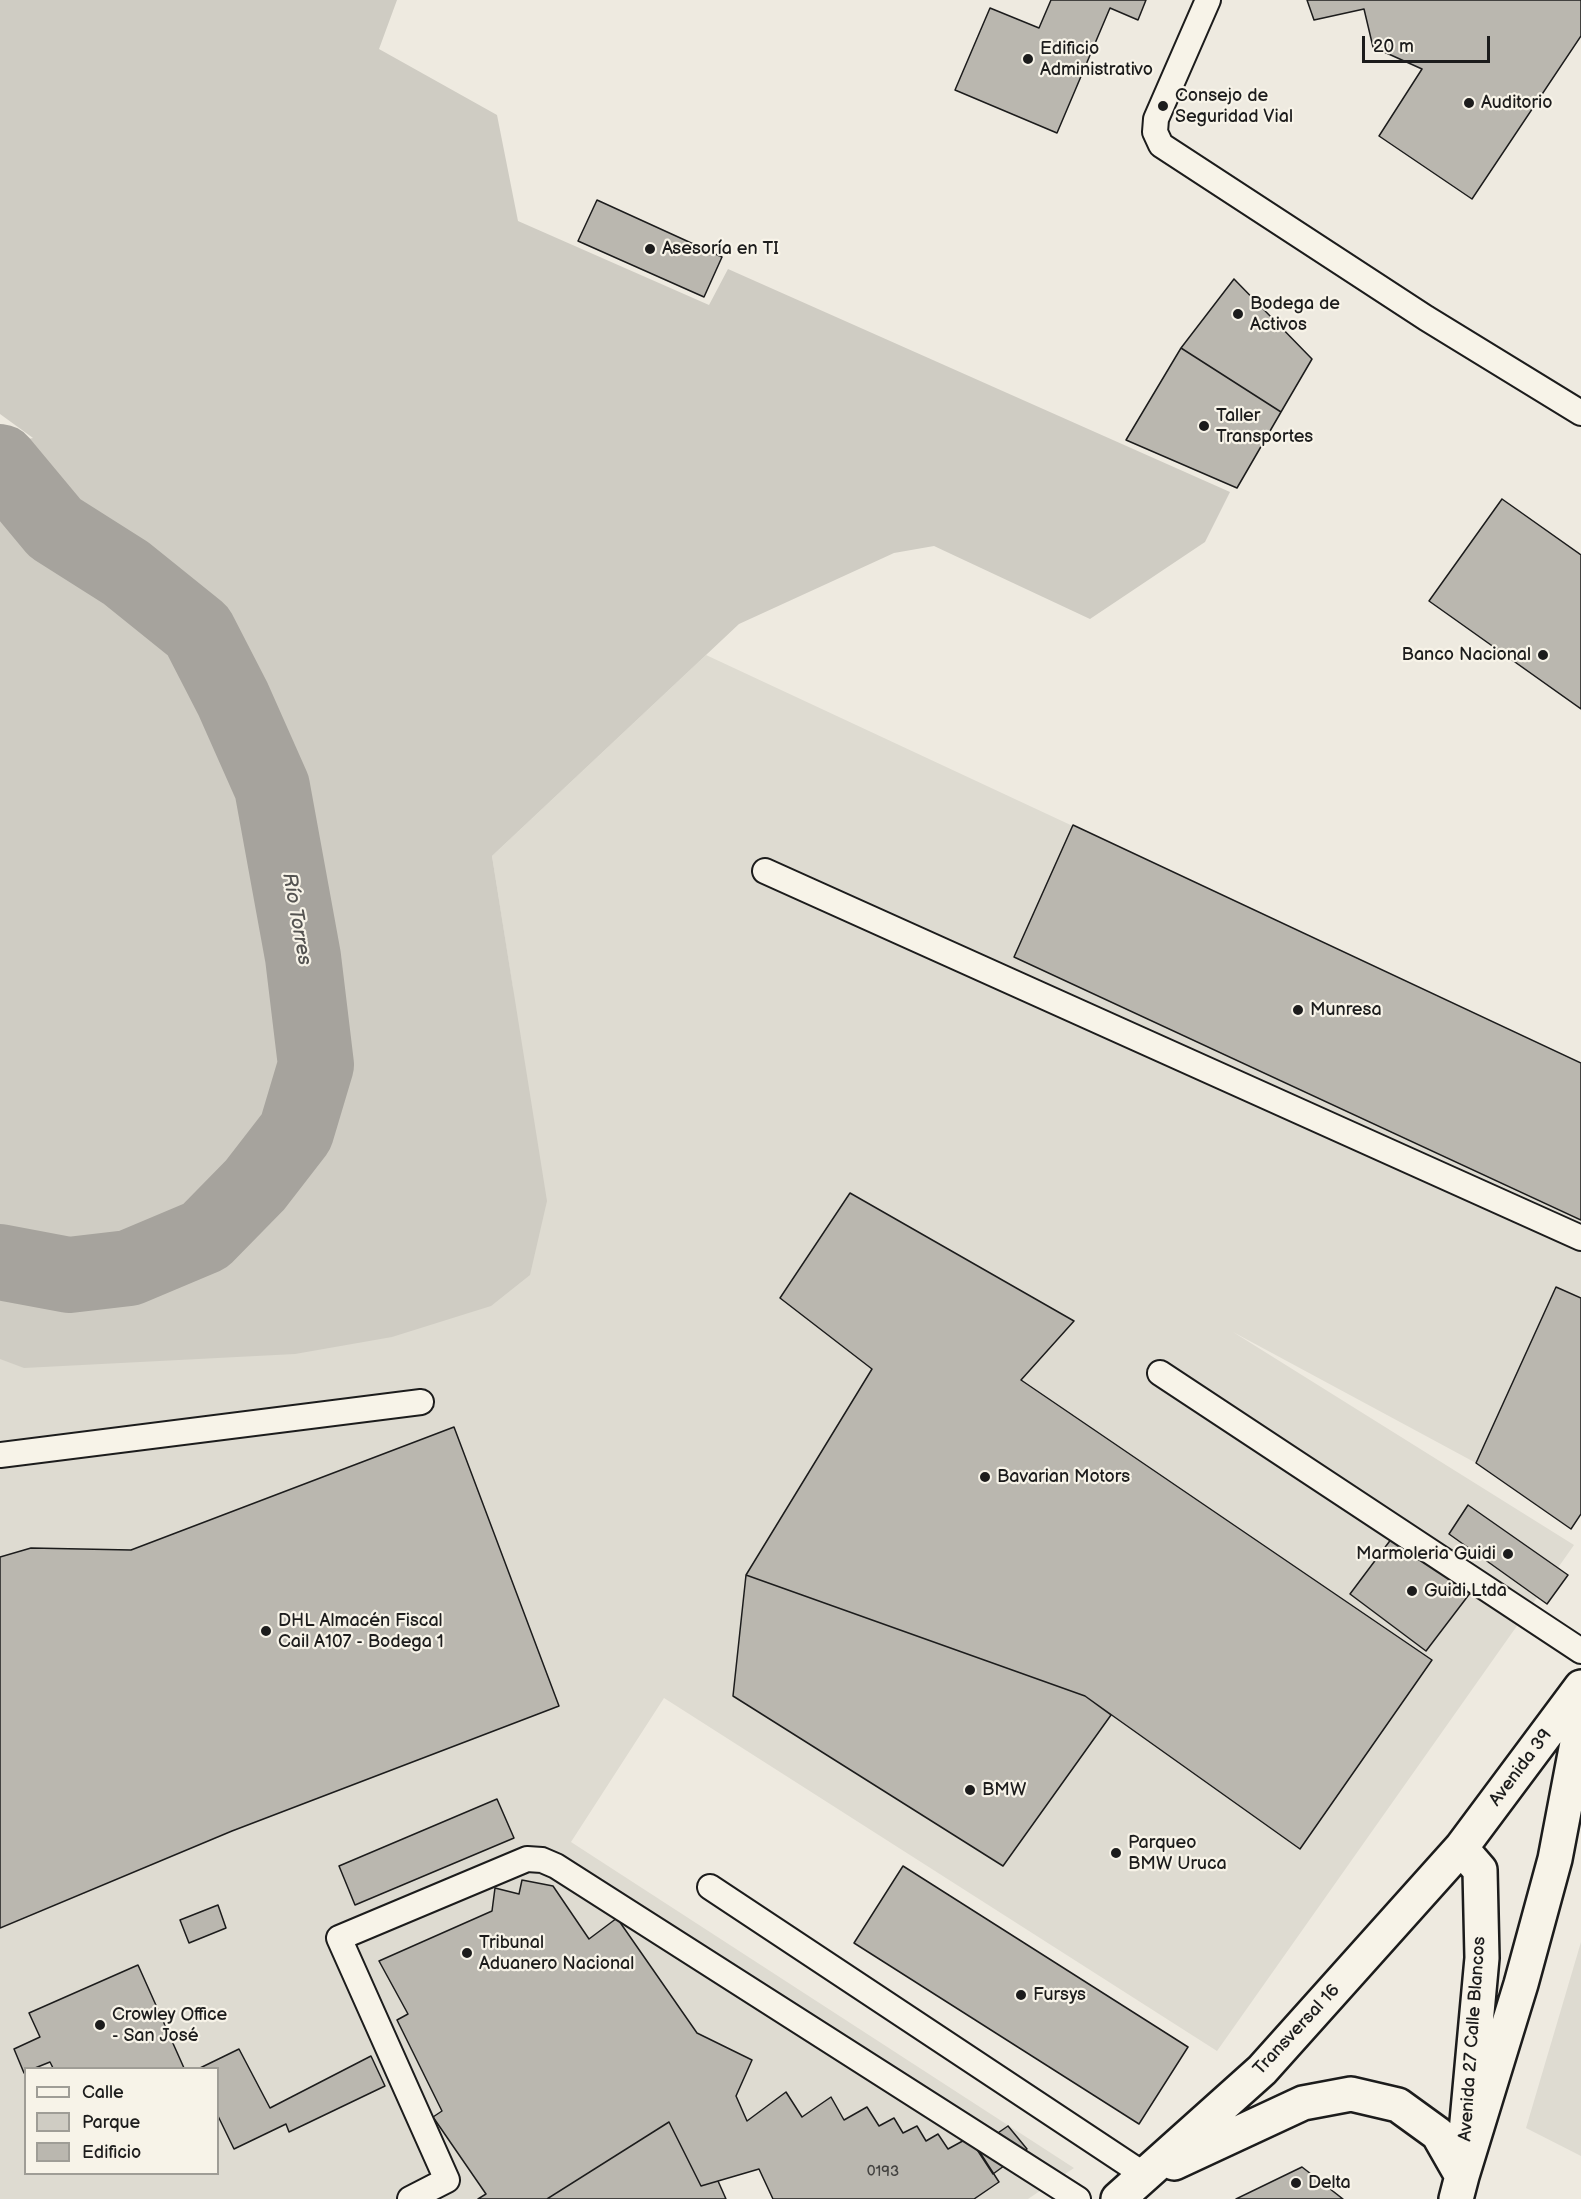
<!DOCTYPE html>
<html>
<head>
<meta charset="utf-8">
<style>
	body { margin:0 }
	#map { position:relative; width:1581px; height:2199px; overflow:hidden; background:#eeeae0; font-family:"Balsamiq Sans",sans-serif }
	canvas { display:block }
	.legend { position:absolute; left:24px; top:2067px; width:195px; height:108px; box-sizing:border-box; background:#f7f3e8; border:2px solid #9f9d96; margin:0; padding:8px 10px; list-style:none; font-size:18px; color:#1c1c1c }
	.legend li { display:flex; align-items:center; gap:12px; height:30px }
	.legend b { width:30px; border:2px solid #9f9d96 }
	.scale { position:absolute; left:1362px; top:36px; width:128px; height:27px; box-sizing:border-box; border:3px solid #1c1c1c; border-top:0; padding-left:8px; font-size:18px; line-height:21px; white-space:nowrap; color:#1c1c1c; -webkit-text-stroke:4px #f7f3e8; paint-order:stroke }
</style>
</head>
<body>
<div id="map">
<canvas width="1581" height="2199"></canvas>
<ul class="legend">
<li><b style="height:8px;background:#f7f3e8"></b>Calle</li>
<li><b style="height:16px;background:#cfccc3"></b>Parque</li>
<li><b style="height:16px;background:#bab7af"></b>Edificio</li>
</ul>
<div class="scale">20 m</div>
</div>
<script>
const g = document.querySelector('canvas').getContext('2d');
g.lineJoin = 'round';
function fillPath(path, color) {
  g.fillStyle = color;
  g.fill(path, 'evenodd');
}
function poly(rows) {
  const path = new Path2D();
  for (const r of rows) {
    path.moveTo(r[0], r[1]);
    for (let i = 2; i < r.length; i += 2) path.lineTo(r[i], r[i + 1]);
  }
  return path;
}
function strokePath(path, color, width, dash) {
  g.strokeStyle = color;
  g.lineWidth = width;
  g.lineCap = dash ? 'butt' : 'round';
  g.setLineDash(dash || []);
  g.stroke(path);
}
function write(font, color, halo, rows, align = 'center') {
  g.font = font + ' "Balsamiq Sans",sans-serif';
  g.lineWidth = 4.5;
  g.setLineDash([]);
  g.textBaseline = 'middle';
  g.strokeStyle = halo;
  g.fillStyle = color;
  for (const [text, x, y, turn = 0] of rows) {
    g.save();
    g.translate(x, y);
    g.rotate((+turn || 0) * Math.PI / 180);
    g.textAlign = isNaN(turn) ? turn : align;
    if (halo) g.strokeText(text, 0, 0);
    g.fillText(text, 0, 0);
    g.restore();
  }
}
const built = poly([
	[706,655,1581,1063,1581,1514,1571,1529,1476,1463,1233,1332,1574,1545,1217,2051,664,1698,571,1842,1074,2168,1028,2199,773,2199,758,2169,701,2186,547,2199,0,2199,0,1293,513,989,492,856],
	[26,2068,218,2068,218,2174,26,2174],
	[1581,1942,1581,2156,1526,2128]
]);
const green = poly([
	[0,0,397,0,379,49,497,115,518,221,709,305,728,269,1230,492,1205,542,1090,619,934,546,894,553,739,624,492,856,547,1201,530,1275,491,1306,392,1337,295,1354,24,1368,0,1359,0,445,33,438,0,414]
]);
const river = poly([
	[0,462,55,528,126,573,198,631,233,699,272,787,303,957,316,1065,296,1132,255,1185,205,1236,129,1268,69,1275,0,1262]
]);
const building = poly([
	[1051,0,1146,0,1138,20,1110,8,1057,133,955,90,990,8,1039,28,1051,0],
	[1307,0,1581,0,1581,36,1472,199,1379,136,1422,69,1373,47,1364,9,1314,20,1307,0],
	[597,200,722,257,704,297,578,241,597,200],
	[1234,279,1312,359,1281,412,1181,348,1234,279],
	[1181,348,1281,412,1237,488,1126,440,1181,348],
	[1502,499,1581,555,1581,709,1429,601,1502,499],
	[1073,825,1581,1063,1581,1220,1014,957,1073,825],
	[850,1193,1074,1321,1021,1380,1432,1660,1300,1849,1085,1696,746,1575,872,1369,780,1298,850,1193],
	[1556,1287,1581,1298,1581,1514,1571,1529,1476,1463,1556,1287],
	[454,1427,559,1706,232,1831,0,1928,0,1557,31,1548,131,1550,454,1427],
	[1468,1505,1568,1575,1547,1604,1449,1534,1468,1505],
	[1398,1530,1474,1588,1426,1651,1350,1594,1398,1530],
	[746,1575,1085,1696,1111,1715,1003,1866,733,1696,746,1575],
	[497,1799,514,1838,355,1905,339,1866,497,1799],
	[903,1866,1188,2047,1139,2124,854,1943,903,1866],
	[522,1880,553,1886,589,1939,617,1918,697,2033,752,2060,736,2096,747,2121,786,2092,802,2117,831,2097,844,2120,867,2107,879,2126,894,2118,903,2133,917,2126,926,2141,938,2134,948,2149,970,2137,999,2182,974,2199,773,2199,759,2169,701,2186,669,2122,547,2199,478,2199,486,2194,433,2117,442,2111,397,2020,408,2014,379,1961,492,1911,495,1888,519,1894,522,1880],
	[218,1905,226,1928,189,1943,180,1920,218,1905],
	[138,1965,184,2068,53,2068,50,2062,35,2068,26,2068,24,2073,14,2049,40,2037,29,2013,138,1965],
	[239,2049,270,2108,371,2056,385,2086,289,2132,286,2124,234,2149,218,2116,218,2068,200,2068,239,2049],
	[669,2122,701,2186,718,2181,726,2199,547,2199,669,2122],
	[1008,2126,1027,2149,993,2174,976,2148,1008,2126],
	[1302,2167,1343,2199,1236,2199,1302,2167]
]);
const service = poly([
	[1208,0,1156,119,1155,132,1161,145,1426,318,1581,413],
	[765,871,1581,1238],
	[1160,1373,1581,1651],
	[0,1455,421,1402],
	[710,1887,1146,2176],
	[410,2199,447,2180,339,1938,527,1859,542,1860,556,1866,1078,2199]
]);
const secondary = poly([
	[1174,2163,1303,2103,1351,2094,1398,2105,1438,2134,1462,2176],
	[1462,2176,1521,1984,1555,1859,1581,1722],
	[1118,2199,1262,2070,1461,1848,1581,1687],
	[1456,2199,1462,2176,1482,1958,1480,1870,1461,1848]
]);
const markers = [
	[1028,59,6,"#1c1c1c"],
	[1469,103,6,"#1c1c1c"],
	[1163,106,6,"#1c1c1c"],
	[650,249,6,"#1c1c1c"],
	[1238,314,6,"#1c1c1c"],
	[1204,426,6,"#1c1c1c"],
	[1543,655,6,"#1c1c1c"],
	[1298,1010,6,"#1c1c1c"],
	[985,1477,6,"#1c1c1c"],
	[1508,1554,6,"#1c1c1c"],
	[1412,1591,6,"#1c1c1c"],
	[266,1631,6,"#1c1c1c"],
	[970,1790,6,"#1c1c1c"],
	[1116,1853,6,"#1c1c1c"],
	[467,1953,6,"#1c1c1c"],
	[1021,1995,6,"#1c1c1c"],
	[100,2025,6,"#1c1c1c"],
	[1296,2183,6,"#1c1c1c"]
];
const numberNames = [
	["0193",883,2172]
];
const poiNames = [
	["Edificio",1040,49],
	["Administrativo",1040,70],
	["Consejo de",1175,96],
	["Seguridad Vial",1175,117],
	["Auditorio",1481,103],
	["Asesoría en TI",662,249],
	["Bodega de",1250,304],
	["Activos",1250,325],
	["Taller",1216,416],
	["Transportes",1216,437],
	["Banco Nacional",1531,655,"right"],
	["Munresa",1310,1010],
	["Bavarian Motors",997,1477],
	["Marmoleria Guidi",1496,1554,"right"],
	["Guidi Ltda",1424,1591],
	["DHL Almacén Fiscal",278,1621],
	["Cail A107 - Bodega 1",278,1642],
	["BMW",982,1790],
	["Parqueo",1128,1843],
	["BMW Uruca",1128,1864],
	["Tribunal",479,1943],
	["Aduanero Nacional",479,1964],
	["Fursys",1033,1995],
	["Crowley Office",112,2015],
	["- San José",112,2036],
	["Delta",1308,2183]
];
const streetNames = [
	["Avenida 39",1521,1768,-53],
	["Transversal 16",1297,2030,-47],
	["Avenida 27 Calle Blancos",1473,2039,-86]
];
const waterNames = [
	["Río Torres",296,919,80]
];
fillPath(built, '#dedbd1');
fillPath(green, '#cfccc3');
strokePath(river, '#a6a39d', 76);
fillPath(building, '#bab7af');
strokePath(building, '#1c1c1c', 1.5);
strokePath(service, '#1c1c1c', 28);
strokePath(secondary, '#1c1c1c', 38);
strokePath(service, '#f7f3e8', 24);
strokePath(secondary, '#f7f3e8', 33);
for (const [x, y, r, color] of markers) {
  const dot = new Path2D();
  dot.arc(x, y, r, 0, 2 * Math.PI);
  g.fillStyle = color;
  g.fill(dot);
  strokePath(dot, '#f7f3e8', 2);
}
write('15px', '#444341', null, numberNames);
write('18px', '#1c1c1c', '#f7f3e8', poiNames, 'left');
write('18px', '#1c1c1c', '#f7f3e8', streetNames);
write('italic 20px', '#535250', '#f7f3e8', waterNames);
</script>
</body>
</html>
